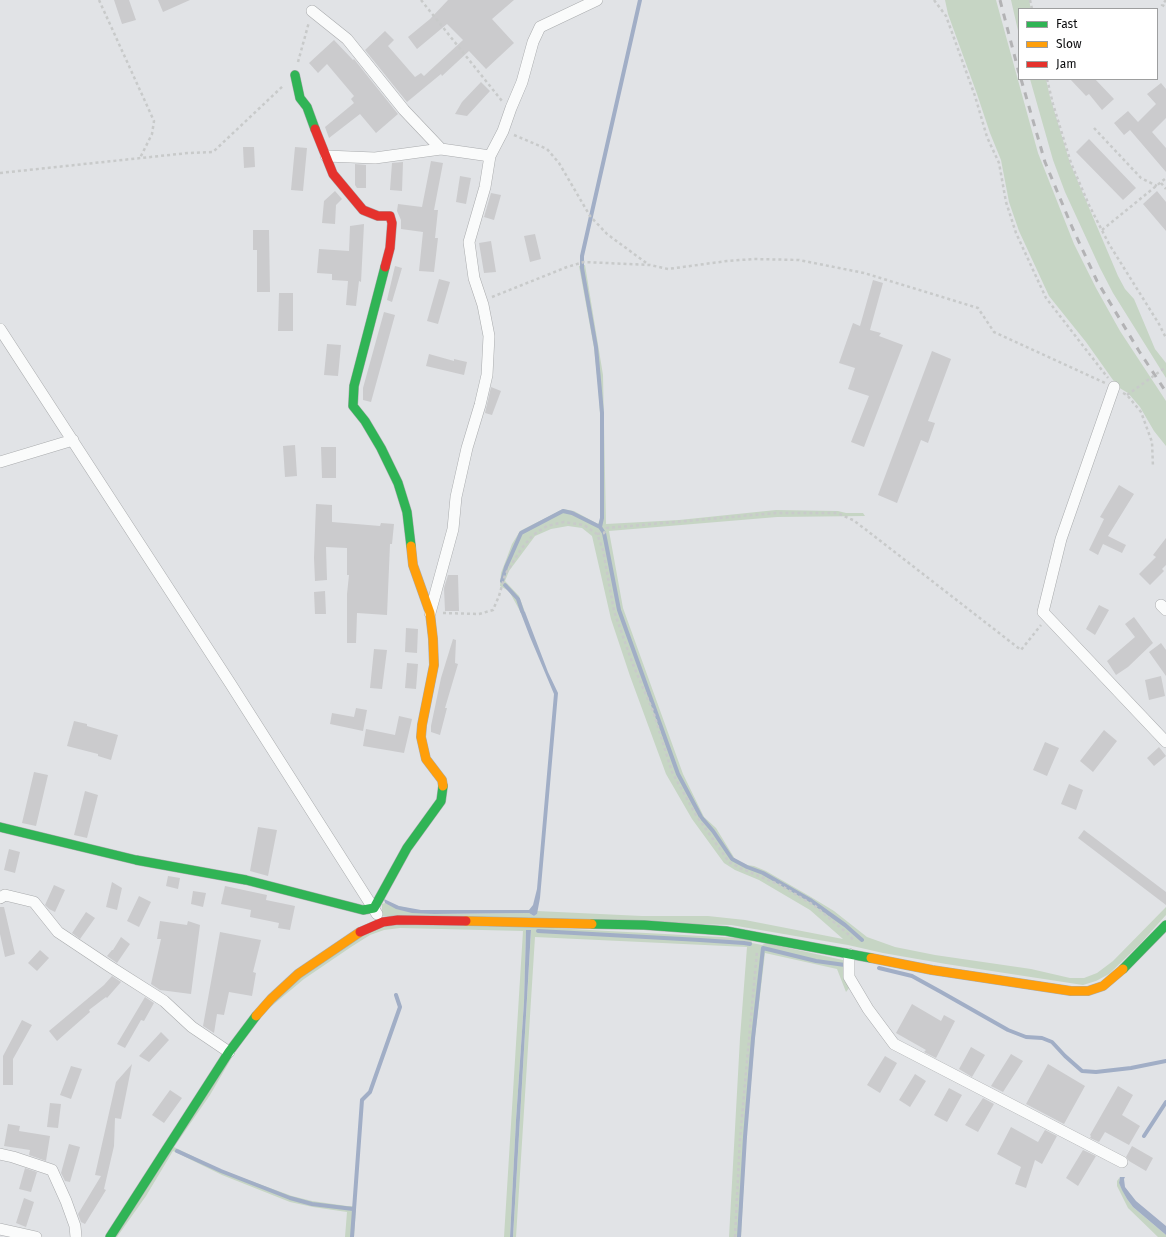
<!DOCTYPE html>
<html>
<head>
<meta charset="utf-8">
<style>
	body { margin:0 }
	#map { position:relative; width:1166px; height:1237px; overflow:hidden; background:#e1e3e6; font-family:"Fira Sans",sans-serif }
	canvas { display:block }
	.legend { position:absolute; left:1018px; top:8px; width:140px; height:72px; box-sizing:border-box; background:#fff; border:1px solid #9d9e9f; margin:0; padding:5px 7px; list-style:none; font-size:12px; color:#0b0c0e }
	.legend li { display:flex; align-items:center; gap:8px; height:20px }
	.legend b { width:20px; border:1px solid #9d9e9f }
</style>
</head>
<body>
<div id="map">
<canvas width="1166" height="1237"></canvas>
<ul class="legend">
<li><b style="height:5px;background:#30b455"></b>Fast</li>
<li><b style="height:5px;background:#ff9f0a"></b>Slow</li>
<li><b style="height:5px;background:#e5322d"></b>Jam</li>
</ul>
</div>
<script>
const g = document.querySelector('canvas').getContext('2d');
g.lineJoin = 'round';
function fillPath(path, color) {
  g.fillStyle = color;
  g.fill(path, 'evenodd');
}
function poly(rows) {
  const path = new Path2D();
  for (const r of rows) {
    path.moveTo(r[0], r[1]);
    for (let i = 2; i < r.length; i += 2) path.lineTo(r[i], r[i + 1]);
  }
  return path;
}
function strokePath(path, color, width, dash) {
  g.strokeStyle = color;
  g.lineWidth = width;
  g.lineCap = dash ? 'butt' : 'round';
  g.setLineDash(dash || []);
  g.stroke(path);
}
const green = poly([
	[945,0,996,0,1038,153,1074,244,1096,288,1120,331,1166,401,1166,446,1154,431,1140,407,1128,393,1118,387,1086,342,1049,296,1019,231,1009,202,1001,160,990,133,977,94,948,14],
	[1011,0,1029,0,1031,9,1019,9,1019,35],
	[1030,79,1046,79,1050,97,1070,163,1118,276,1125,289,1134,299,1155,349,1166,363,1166,378,1113,293,1100,268,1065,192,1053,160],
	[585,265,603,375,606,524,679,520,776,510,838,511,846,513,863,513,865,516,777,517,609,531,623,608,683,774,704,817,716,828,735,859,747,865,754,866,766,871,811,897,834,911,867,937,895,947,935,955,1031,969,1070,978,1084,978,1097,973,1113,961,1166,907,1166,915,1140,944,1109,974,1096,981,1083,985,946,964,883,953,848,945,731,925,382,916,382,904,385,903,434,914,529,913,534,916,537,914,537,911,642,916,708,916,745,920,843,939,810,910,759,880,735,870,724,863,692,819,666,774,630,676,611,619,592,536,582,528,568,526,551,529,535,536,509,571,505,581,519,596,525,612,521,607,520,611,509,591,500,586,501,573,506,560,512,544,520,531,563,509,574,511,598,524,601,517,600,413,598,385,594,348,579,266],
	[400,925,533,927,740,938,751,939,752,943,762,945,766,943,843,960,850,987,846,992,837,969,765,953,755,1037,746,1137,741,1237,729,1237,740,1038,747,947,535,937,516,1237,513,1237,531,931,526,930,524,1002,516,1120,510,1237,504,1237,523,931,400,928,384,930,370,935,351,947,304,979,261,1015,235,1052,210,1095,174,1147,221,1170,292,1196,312,1201,347,1206,351,1206,356,1208,354,1237,345,1237,347,1212,313,1207,290,1202,222,1175,173,1151,146,1196,117,1237,114,1237,143,1194,231,1054,261,1013,273,1000,301,977,344,946,368,932,384,926],
	[1120,1177,1119,1183,1127,1199,1133,1207,1166,1235,1166,1237,1158,1237,1128,1208,1117,1186,1117,1181]
]);
const water = poly([
	[521,607,525,612,548,672,558,693,540,898,537,914,534,916,529,913,434,914,412,913,396,909,385,903,384,899,399,906,421,910,529,910,533,905,537,889,554,694,530,637,520,611],
	[526,930,531,930,513,1237,510,1237,516,1120,524,1002],
	[1120,1177,1125,1177,1124,1179,1125,1187,1136,1201,1166,1226,1166,1235,1133,1207,1127,1199,1122,1190,1119,1183]
]);
const stream = poly([
	[640,0,582,256,582,268,596,347,602,413,602,518,600,527,604,533,619,610,678,774,701,817,713,831,732,859,747,867,763,873,810,900,845,925,862,940],
	[502,581,506,567,521,533,563,511,572,513,600,527],
	[505,585,518,599,522,611],
	[538,931,700,940,744,943,750,944],
	[879,968,912,976,941,992,1008,1030,1026,1037,1042,1038,1052,1042,1065,1056,1082,1071,1096,1072,1131,1068,1166,1061],
	[1144,1136,1166,1102],
	[177,1151,221,1171,290,1198,312,1204,353,1209],
	[352,1237,362,1100,370,1092,400,1007,396,995],
	[739,1237,745,1137,753,1038,763,948,816,961,845,965]
]);
const building = poly([
	[114,0,129,0,136,20,122,24],
	[158,0,190,0,163,12],
	[448,0,514,0,492,19,514,43,486,69,469,51,442,76,441,74,407,102,365,50,385,31,394,40,388,46,415,77,421,73,424,76,463,40,447,24,417,49,408,37,430,19],
	[334,40,353,60,354,59,398,114,376,133,360,114,329,138,325,127,354,103,351,99,354,96,327,64,318,73,309,63],
	[1070,79,1095,79,1114,99,1102,110,1089,94,1086,96],
	[481,82,490,91,467,116,455,114,462,102],
	[1161,83,1166,89,1166,118,1152,132,1166,148,1166,172,1130,130,1124,135,1114,123,1128,111,1138,122,1156,104,1147,94],
	[1089,139,1136,188,1123,200,1076,152],
	[243,147,254,147,255,167,244,168],
	[295,147,307,148,303,191,291,190],
	[431,161,443,163,434,210,438,210,435,238,438,238,434,272,419,271,423,232,401,229,401,220,397,211,398,204,422,207],
	[403,162,402,191,390,190,392,163],
	[355,164,366,165,366,188,357,188,355,185],
	[460,176,471,178,466,204,456,202],
	[335,191,342,199,336,205,335,224,322,223,324,201],
	[1157,191,1166,202,1166,231,1143,204],
	[491,193,501,195,494,220,484,217],
	[364,224,361,282,359,281,356,306,346,305,348,281,332,280,332,274,317,273,319,249,349,251,350,226],
	[253,230,269,230,270,292,257,292,257,250,253,250],
	[535,234,541,259,530,262,524,236],
	[491,241,496,272,484,273,479,243],
	[395,266,402,268,392,302,387,300],
	[439,279,450,282,438,324,427,321],
	[873,280,883,283,870,330,881,333,879,336,903,345,864,447,851,442,869,396,848,389,855,368,839,363,853,323,860,326],
	[279,293,293,293,293,331,278,331],
	[384,312,395,315,371,402,363,400,363,388],
	[327,344,341,345,338,376,324,375],
	[932,351,951,359,928,421,935,423,928,443,921,440,897,503,878,495],
	[429,354,454,361,454,359,467,362,464,375,426,366],
	[491,387,501,391,492,415,485,413],
	[295,445,297,476,285,477,283,446],
	[321,447,336,447,336,478,322,478],
	[1119,485,1134,494,1108,536,1126,545,1122,553,1103,544,1098,555,1089,550,1104,519,1100,517],
	[316,504,332,505,332,522,380,526,381,523,394,524,392,544,390,544,387,615,357,613,356,643,347,643,347,594,349,575,347,575,347,548,326,547,327,580,315,581,314,558],
	[1166,538,1166,565,1162,569,1164,571,1150,585,1139,574,1156,557,1153,555],
	[448,575,458,575,459,611,445,611,444,588],
	[325,591,326,614,315,614,314,592],
	[1099,605,1109,610,1095,635,1086,629],
	[1134,617,1153,643,1128,667,1116,675,1107,661,1135,637,1125,624],
	[406,628,418,629,417,653,405,652],
	[453,639,456,640,455,663,458,664,445,708,447,708,440,735,431,732,431,726,441,678],
	[1161,643,1166,650,1166,676,1149,652],
	[374,649,387,650,382,689,370,688],
	[407,663,418,664,416,689,405,688],
	[1161,676,1165,696,1149,700,1145,680],
	[356,708,367,710,363,731,330,724,332,713,354,717],
	[399,716,412,719,404,753,363,746,366,729,395,735],
	[74,721,87,724,87,726,118,735,111,760,98,756,98,754,67,746],
	[1104,730,1117,741,1093,772,1080,761],
	[1045,742,1059,748,1047,776,1033,770],
	[1159,747,1166,756,1154,766,1147,758],
	[34,772,48,775,36,826,22,823],
	[1069,784,1083,790,1076,810,1061,804],
	[85,791,98,795,87,838,74,835],
	[258,827,277,830,268,876,250,871],
	[1084,830,1166,892,1166,905,1078,838],
	[9,849,20,852,15,873,4,870],
	[168,876,180,878,178,889,166,886],
	[112,882,122,888,117,910,106,907],
	[54,885,65,890,55,912,49,909,45,905],
	[225,886,267,895,266,900,295,906,290,930,278,928,279,923,250,917,251,910,221,904],
	[193,891,206,893,203,907,191,904],
	[139,896,151,902,139,927,127,921],
	[0,907,4,907,15,954,5,957,0,934],
	[86,912,95,918,80,939,72,933],
	[160,921,187,925,188,921,200,925,191,994,160,990,151,984,161,939,157,939],
	[220,932,261,940,253,972,256,973,252,996,229,992,224,1015,217,1014,214,1033,203,1026],
	[121,937,130,944,117,963,107,956,112,950,113,950],
	[40,950,49,958,37,971,28,963],
	[112,976,121,982,107,998,106,997,89,1010,90,1012,57,1041,49,1031,104,985],
	[145,997,154,1003,144,1021,141,1020,125,1048,117,1044],
	[912,1004,941,1021,944,1015,955,1021,936,1058,924,1052,926,1050,896,1033],
	[22,1020,32,1025,13,1059,13,1085,3,1085,3,1056],
	[161,1032,169,1040,149,1062,139,1056],
	[971,1047,985,1055,972,1077,959,1069],
	[1011,1054,1023,1061,1003,1092,991,1086],
	[885,1056,897,1063,880,1093,867,1085],
	[132,1064,121,1119,115,1118,114,1146,104,1189,106,1190,85,1224,81,1222,78,1214,101,1176,95,1175,116,1082],
	[1048,1064,1085,1086,1064,1124,1026,1104],
	[71,1066,82,1069,71,1099,60,1095],
	[915,1074,926,1081,910,1107,899,1100],
	[1118,1086,1133,1095,1122,1115,1140,1126,1129,1145,1105,1132,1099,1142,1090,1138,1091,1136,1090,1135],
	[949,1088,962,1095,947,1122,934,1115],
	[170,1090,182,1098,164,1123,152,1115],
	[983,1098,994,1104,978,1132,965,1125],
	[50,1103,61,1104,58,1128,47,1127],
	[8,1124,20,1126,19,1131,50,1136,46,1161,29,1155,30,1150,4,1146],
	[1011,1127,1038,1142,1045,1130,1057,1136,1042,1164,1035,1160,1026,1188,1015,1184,1021,1167,997,1154],
	[69,1144,80,1147,70,1182,65,1181,61,1173],
	[1132,1146,1153,1158,1146,1171,1129,1161,1126,1157],
	[1083,1150,1096,1156,1078,1186,1066,1178],
	[25,1168,37,1172,31,1192,19,1189],
	[24,1198,34,1202,26,1227,16,1223]
]);
const path = poly([
	[99,0,154,121,152,134,140,158],
	[421,0,502,101],
	[934,0,946,16,975,96,987,137,999,163,1006,202,1016,233,1046,298,1108,378],
	[1030,0,1032,9],
	[1166,0,1162,5,1166,7],
	[298,62,309,22],
	[1047,79,1053,104,1071,163,1089,205,1109,244,1159,324,1166,338],
	[1094,128,1141,178,1157,186],
	[514,135,547,149,559,163,590,216,607,234,649,265],
	[0,173,188,153,213,152,284,85],
	[1161,183,1166,189],
	[1102,230,1166,178],
	[492,297,567,267,584,262,650,265,668,269,727,261,754,259,799,260,864,273,978,308,994,332,1105,383],
	[1123,393,1127,395,1141,412,1152,442,1153,467],
	[597,534,604,533,607,528,776,513,837,513,853,520,865,529,1021,650,1041,625],
	[443,613,479,614,493,610,499,596,505,575,521,549,533,535,547,526,564,522,584,525,597,534,603,550,614,611,632,662,653,711,672,772,696,815,729,862,740,868,780,885,815,906,849,935,854,941],
	[735,1237,740,1139,757,951]
]);
const street = poly([
	[312,11,347,39,404,110,441,149],
	[326,156,375,158,441,149,490,156,485,187,469,242,474,278,483,305,489,336,487,375,480,405,467,448,456,497,453,529,430,613],
	[490,156,503,131,511,108,522,82,533,42,540,27,597,0],
	[0,329,230,683,377,914],
	[1114,387,1061,539,1043,612,1166,742],
	[0,462,73,440],
	[1161,605,1166,610],
	[0,898,5,895,34,902,58,932,109,966,164,1001,192,1027,229,1052],
	[849,954,849,977,868,1009,894,1044,1122,1162],
	[0,1154,13,1157,52,1170,66,1201,75,1226,76,1237],
	[0,1229,36,1237]
]);
const fast = poly([
	[295,75,300,98,307,107,315,129],
	[385,267,354,386,353,406,365,421,381,448,398,483,407,512,411,546],
	[0,827,136,860,246,880,363,910,374,908,407,848,441,801,443,786],
	[592,924,644,925,726,931,871,958],
	[1123,969,1166,925],
	[110,1237,229,1052,256,1016]
]);
const slow = poly([
	[411,546,413,565,430,613,433,639,434,665,422,725,421,737,426,759,442,780,443,786],
	[466,921,592,924],
	[871,958,932,970,1071,991,1088,991,1103,986,1123,969],
	[256,1016,271,999,298,974,360,932]
]);
const jam = poly([
	[315,129,333,174,363,210,378,216,390,216,392,223,390,248,385,267],
	[360,932,383,922,398,920,466,921]
]);
const rail = poly([
	[1000,0,1019,73],
	[1021,79,1045,162,1072,227,1097,281,1139,351,1166,392]
]);
const pathBridge = poly([
	[1127,395,1166,367]
]);
fillPath(green, '#c6d5c4');
fillPath(water, '#a1aec6');
strokePath(stream, '#a1aec6', 4);
fillPath(building, '#cbcbcd');
strokePath(street, '#a9abad', 12);
strokePath(fast, '#a9abad', 10);
strokePath(slow, '#a9abad', 10);
strokePath(jam, '#a9abad', 10);
strokePath(path, '#c8caca', 2.5, [3, 3]);
strokePath(street, '#fafbfb', 11);
strokePath(fast, '#30b455', 9);
strokePath(slow, '#ff9f0a', 9);
strokePath(jam, '#e5322d', 9);
strokePath(rail, '#b3b3b5', 3, [7, 7]);
strokePath(pathBridge, '#c8caca', 2.5, [3, 3]);
</script>
</body>
</html>
